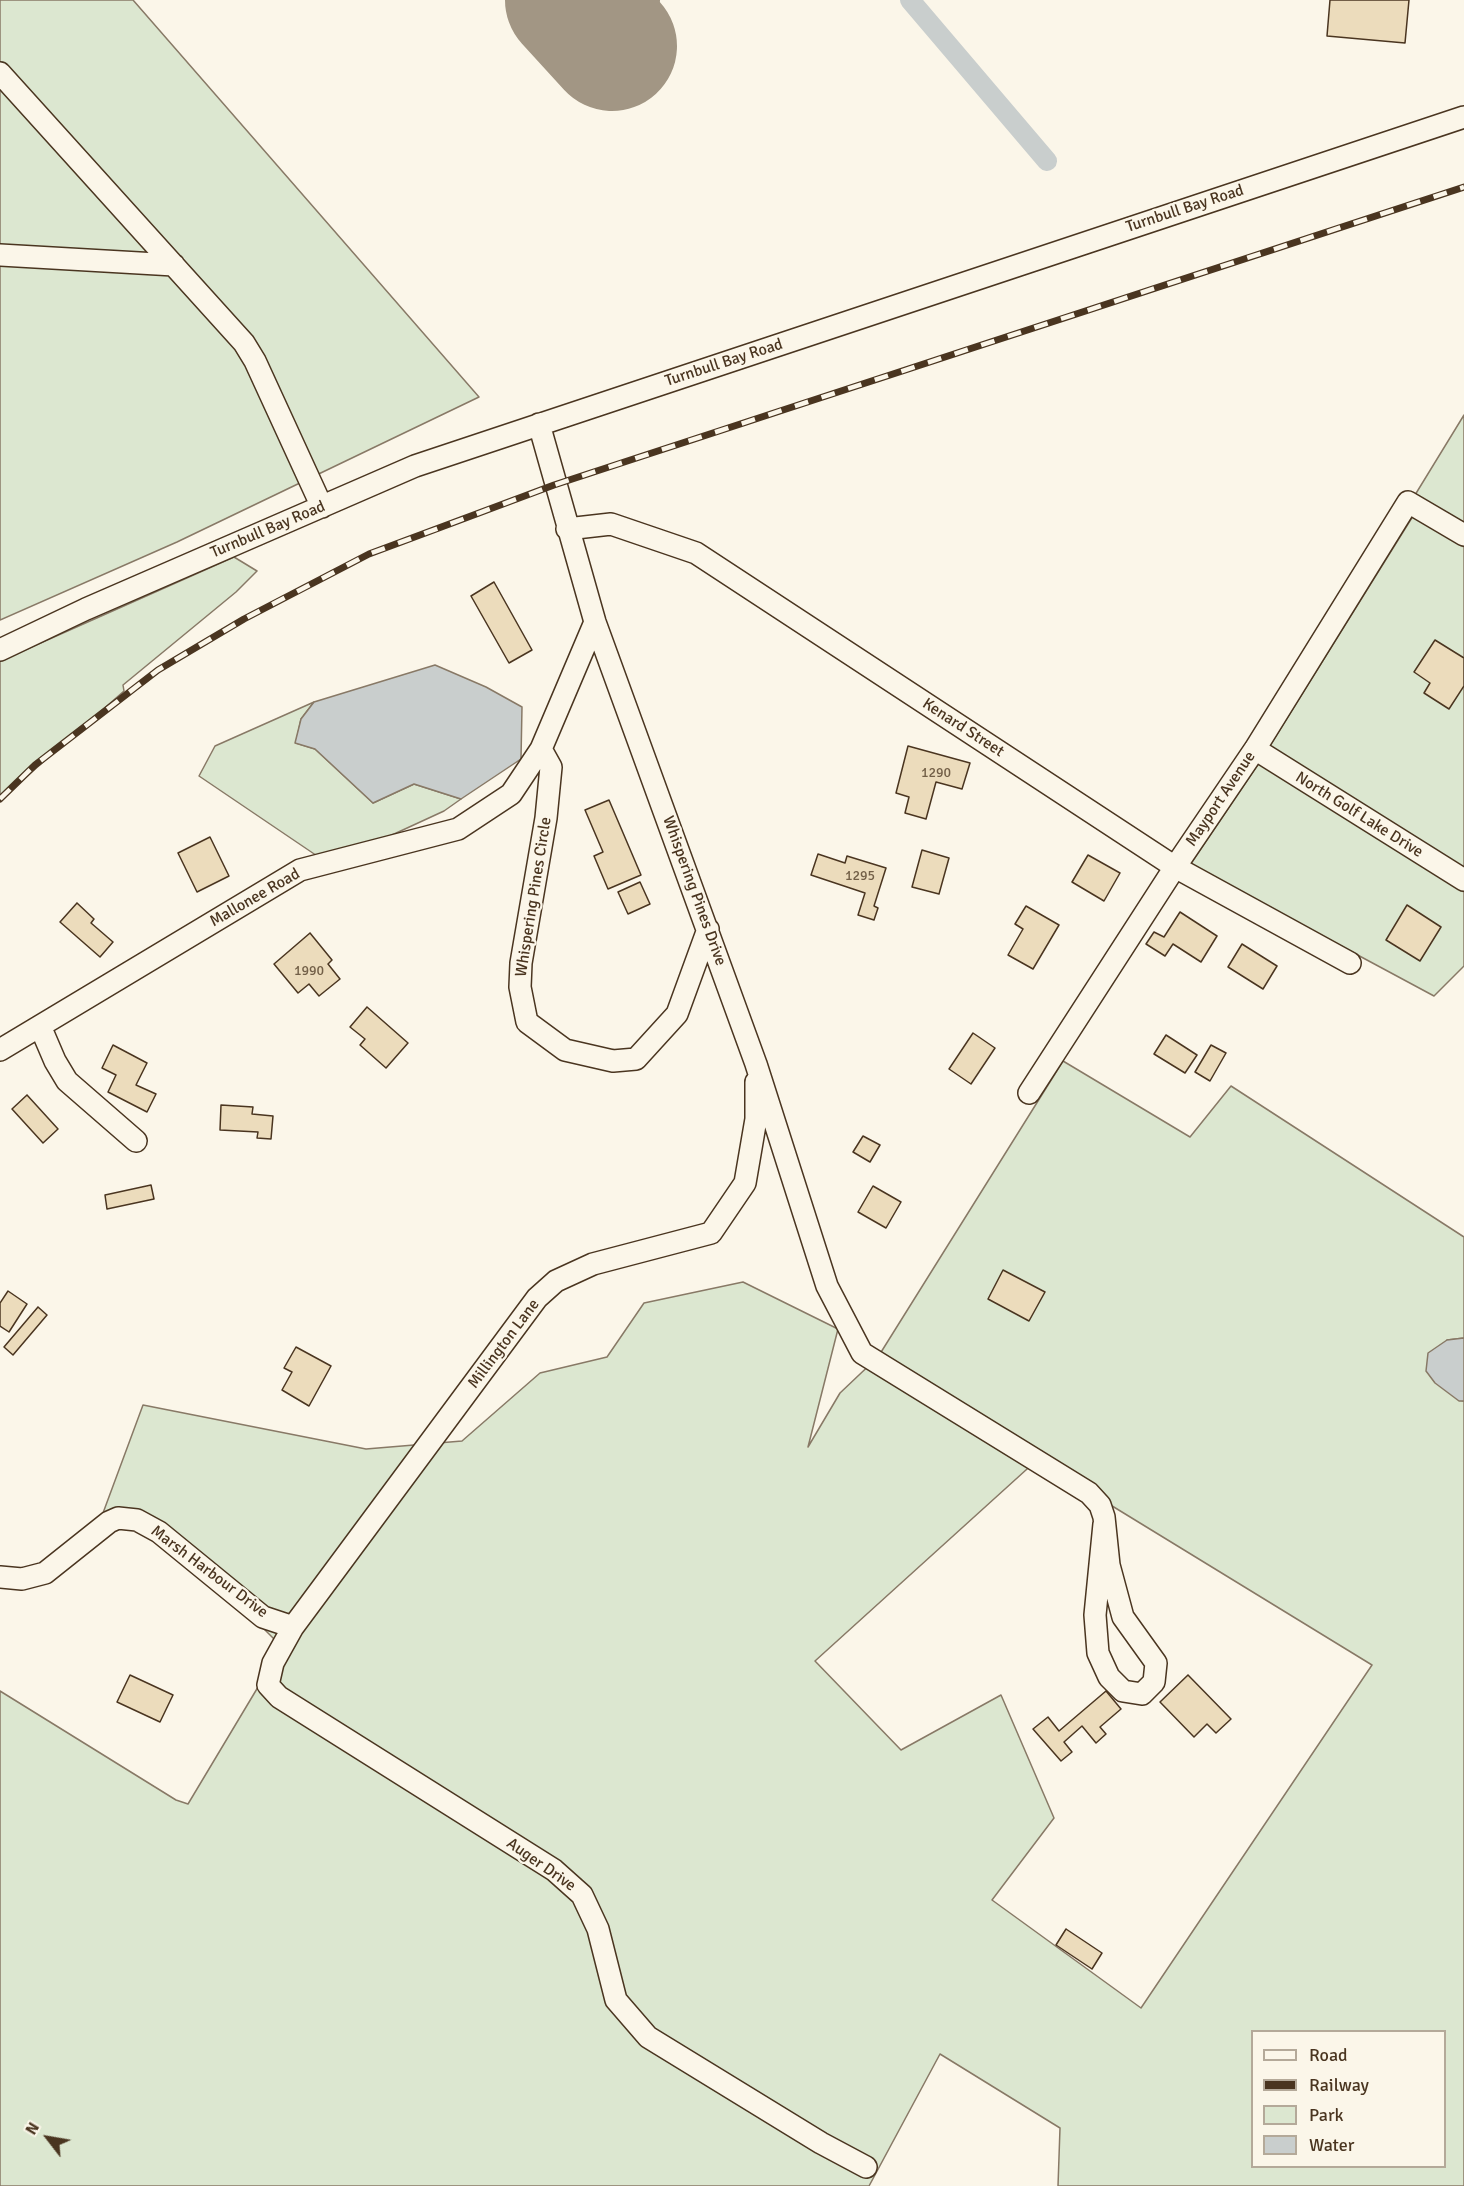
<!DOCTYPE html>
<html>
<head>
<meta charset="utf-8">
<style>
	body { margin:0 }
	#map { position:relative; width:1464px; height:2186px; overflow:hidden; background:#fbf6e9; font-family:Signika,sans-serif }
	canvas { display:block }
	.legend { position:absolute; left:1251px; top:2030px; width:195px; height:138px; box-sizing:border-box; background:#fbf6e9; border:2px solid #b4a999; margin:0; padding:8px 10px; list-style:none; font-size:18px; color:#4a3520 }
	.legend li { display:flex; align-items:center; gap:12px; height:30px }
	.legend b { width:30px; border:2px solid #b4a999 }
	.north { position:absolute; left:18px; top:2108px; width:60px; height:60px; -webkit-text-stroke:4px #fbf6e9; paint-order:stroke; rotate:301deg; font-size:16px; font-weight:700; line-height:24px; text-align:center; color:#4a3520 }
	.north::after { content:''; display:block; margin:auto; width:21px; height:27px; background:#4a3520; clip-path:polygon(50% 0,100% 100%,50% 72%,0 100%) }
</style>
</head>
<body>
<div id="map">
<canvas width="1464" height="2186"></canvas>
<ul class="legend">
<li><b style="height:8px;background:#fbf6e9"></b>Road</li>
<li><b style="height:8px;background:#4a3520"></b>Railway</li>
<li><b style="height:16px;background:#dce7d0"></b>Park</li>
<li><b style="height:16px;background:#c9cecd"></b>Water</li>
</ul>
<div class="north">N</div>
</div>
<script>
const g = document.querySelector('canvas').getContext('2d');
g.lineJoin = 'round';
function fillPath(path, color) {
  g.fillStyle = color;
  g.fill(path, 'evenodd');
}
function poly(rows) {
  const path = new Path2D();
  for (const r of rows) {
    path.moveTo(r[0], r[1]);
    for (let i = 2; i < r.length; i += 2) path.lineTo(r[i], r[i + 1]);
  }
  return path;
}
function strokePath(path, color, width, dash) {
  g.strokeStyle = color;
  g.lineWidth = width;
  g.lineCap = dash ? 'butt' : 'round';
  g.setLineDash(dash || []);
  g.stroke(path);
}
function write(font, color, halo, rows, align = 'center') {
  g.font = font + ' Signika,sans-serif';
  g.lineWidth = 4.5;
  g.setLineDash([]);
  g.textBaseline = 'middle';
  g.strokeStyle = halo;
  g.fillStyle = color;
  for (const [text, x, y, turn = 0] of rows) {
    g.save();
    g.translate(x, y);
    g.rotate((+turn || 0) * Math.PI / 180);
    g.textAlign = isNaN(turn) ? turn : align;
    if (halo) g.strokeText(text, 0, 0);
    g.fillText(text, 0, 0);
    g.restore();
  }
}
const green = poly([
	[0,0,133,0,479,397,177,542,0,620,0,0],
	[1464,415,1464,524,1415,495,1464,415],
	[1413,516,1464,547,1464,869,1269,747,1413,516],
	[234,557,257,571,236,592,123,685,124,691,0,800,0,661,234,557],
	[314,702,301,719,296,743,315,749,373,803,414,784,461,799,444,811,329,864,199,776,215,746,314,702],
	[1259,763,1464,892,1464,966,1434,996,1190,865,1259,763],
	[1063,1061,1190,1137,1231,1086,1464,1237,1464,1338,1447,1340,1459,1400,1464,1401,1464,2186,1058,2186,1060,2128,940,2054,869,2186,0,2186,0,1691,176,1800,188,1804,282,1647,185,1550,103,1513,143,1405,366,1449,462,1441,540,1373,607,1357,644,1303,743,1282,838,1329,808,1447,840,1393,878,1357,1063,1061],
	[1037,1460,1372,1665,1141,2008,992,1900,1054,1818,1001,1695,901,1750,815,1661,1037,1460],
	[1252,2032,1444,2032,1444,2166,1252,2166,1252,2032]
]);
const water = poly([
	[435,665,486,687,522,707,521,759,461,799,414,784,373,803,315,749,295,743,301,719,314,702,435,665],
	[1464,1338,1464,1401,1459,1401,1435,1383,1426,1371,1428,1353,1447,1340,1464,1338]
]);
const canal = poly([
	[910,0,1047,161]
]);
const taxiway = poly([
	[599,33,634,0]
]);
const runway = poly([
	[570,0,612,46]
]);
const building = poly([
	[1330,0,1409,0,1405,43,1327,36,1330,0],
	[494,582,532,650,509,663,471,596,494,582],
	[1435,640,1464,658,1464,686,1449,709,1424,693,1430,683,1414,672,1435,640],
	[908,746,970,763,962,789,936,782,926,819,905,813,909,797,896,793,908,746],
	[609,800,641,875,608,889,594,856,603,852,585,810,609,800],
	[210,837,229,876,197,892,178,853,210,837],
	[922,850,949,858,939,894,912,887,922,850],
	[818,854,845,863,847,856,886,868,874,906,878,908,874,920,858,915,865,893,811,875,818,854],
	[1088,855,1120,873,1104,901,1072,882,1088,855],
	[640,882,650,904,628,914,618,892,640,882],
	[77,903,94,919,91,923,113,942,100,957,60,922,77,903],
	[1407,905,1441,927,1420,961,1386,940,1407,905],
	[1026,906,1059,925,1033,969,1008,955,1023,929,1015,924,1026,906],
	[1180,912,1217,936,1201,962,1173,944,1165,956,1146,944,1154,932,1164,937,1180,912],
	[310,933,332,960,328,964,340,979,319,996,309,984,298,993,274,964,310,933],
	[1242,944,1277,966,1263,989,1228,967,1242,944],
	[367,1007,408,1043,386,1068,360,1045,365,1039,350,1027,367,1007],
	[973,1033,995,1048,971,1084,949,1069,973,1033],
	[1166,1035,1197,1055,1185,1073,1154,1054,1166,1035],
	[113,1045,147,1063,136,1085,156,1094,147,1112,108,1092,116,1075,102,1068,113,1045],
	[1211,1045,1226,1053,1210,1081,1195,1072,1211,1045],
	[27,1095,58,1129,43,1143,12,1109,27,1095],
	[221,1105,253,1107,252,1114,273,1116,271,1139,257,1138,258,1132,220,1130,221,1105],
	[863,1136,880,1145,870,1162,853,1152,863,1136],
	[151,1185,154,1199,107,1209,105,1195,151,1185],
	[873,1186,901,1202,886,1228,858,1212,873,1186],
	[1003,1270,1045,1292,1029,1321,988,1299,1003,1270],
	[8,1291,27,1304,9,1332,0,1326,0,1303,8,1291],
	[38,1307,47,1315,13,1355,4,1347,38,1307],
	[296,1347,331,1366,309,1406,282,1390,292,1372,284,1368,296,1347],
	[130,1675,173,1695,160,1722,117,1702,130,1675],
	[1188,1675,1231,1719,1216,1733,1207,1724,1194,1737,1160,1702,1188,1675],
	[1106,1691,1121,1709,1100,1727,1106,1734,1096,1743,1082,1726,1064,1742,1072,1752,1061,1761,1033,1729,1048,1717,1059,1731,1106,1691],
	[1066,1929,1102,1953,1092,1969,1056,1945,1066,1929]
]);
const minor = poly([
	[0,73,244,343,255,361,322,507],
	[0,255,174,265],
	[539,424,595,622,756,1064,827,1286,862,1353,1089,1493,1100,1505,1104,1517,1109,1565,1123,1617,1156,1663,1154,1682,1142,1694,1123,1691,1109,1677,1098,1653,1095,1615,1104,1524],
	[567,529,611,524,696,553,1175,867,1350,963],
	[0,650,86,609,415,466,1464,117],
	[541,749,551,767,546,818,521,963,520,987,527,1022,565,1050,613,1061,636,1059,677,1014,708,929],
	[1255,749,1464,880],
	[40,1026,55,1061,67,1081,136,1141],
	[0,1050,300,870,458,829,511,794,541,749,595,622],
	[756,1082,756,1119,745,1183,711,1233,593,1264,556,1281,537,1298,293,1627,273,1663,268,1685,279,1697,554,1870,582,1895,598,1929,616,2000,648,2037,821,2143,866,2167],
	[1029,1093,1175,867,1255,749,1408,502,1464,535],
	[0,1577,22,1579,45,1573,109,1522,118,1518,137,1520,159,1532,263,1617,293,1627]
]);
const rail = poly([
	[0,799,35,765,158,670,244,619,369,554,554,485,1464,187]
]);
const numberNames = [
	["1290",936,773],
	["1295",860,876],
	["1990",309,971]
];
const streetNames = [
	["Turnbull Bay Road",1185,209,-18],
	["Turnbull Bay Road",724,363,-18],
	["Turnbull Bay Road",268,530,-23],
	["Kenard Street",963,728,33],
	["Mayport Avenue",1221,799,-56],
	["North Golf Lake Drive",1359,815,32],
	["Whispering Pines Drive",694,891,70],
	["Whispering Pines Circle",534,897,-81],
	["Mallonee Road",255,898,-30],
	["Millington Lane",504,1344,-53],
	["Marsh Harbour Drive",209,1572,37],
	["Auger Drive",541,1865,35]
];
fillPath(green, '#dce7d0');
strokePath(green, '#887966', 1.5);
fillPath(water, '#c9cecd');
strokePath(water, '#887966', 1.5);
strokePath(canal, '#c9cecd', 20);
strokePath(taxiway, '#a29684', 52);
strokePath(runway, '#a29684', 130);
fillPath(building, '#ecdcbc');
strokePath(building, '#4a3520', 1.5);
strokePath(minor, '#4a3520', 24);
strokePath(minor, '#fbf6e9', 21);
strokePath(rail, '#4a3520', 7);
strokePath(rail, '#fbf6e9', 4.5, [14]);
write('14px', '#725f47', null, numberNames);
write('16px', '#4a3520', '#fbf6e9', streetNames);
</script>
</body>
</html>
